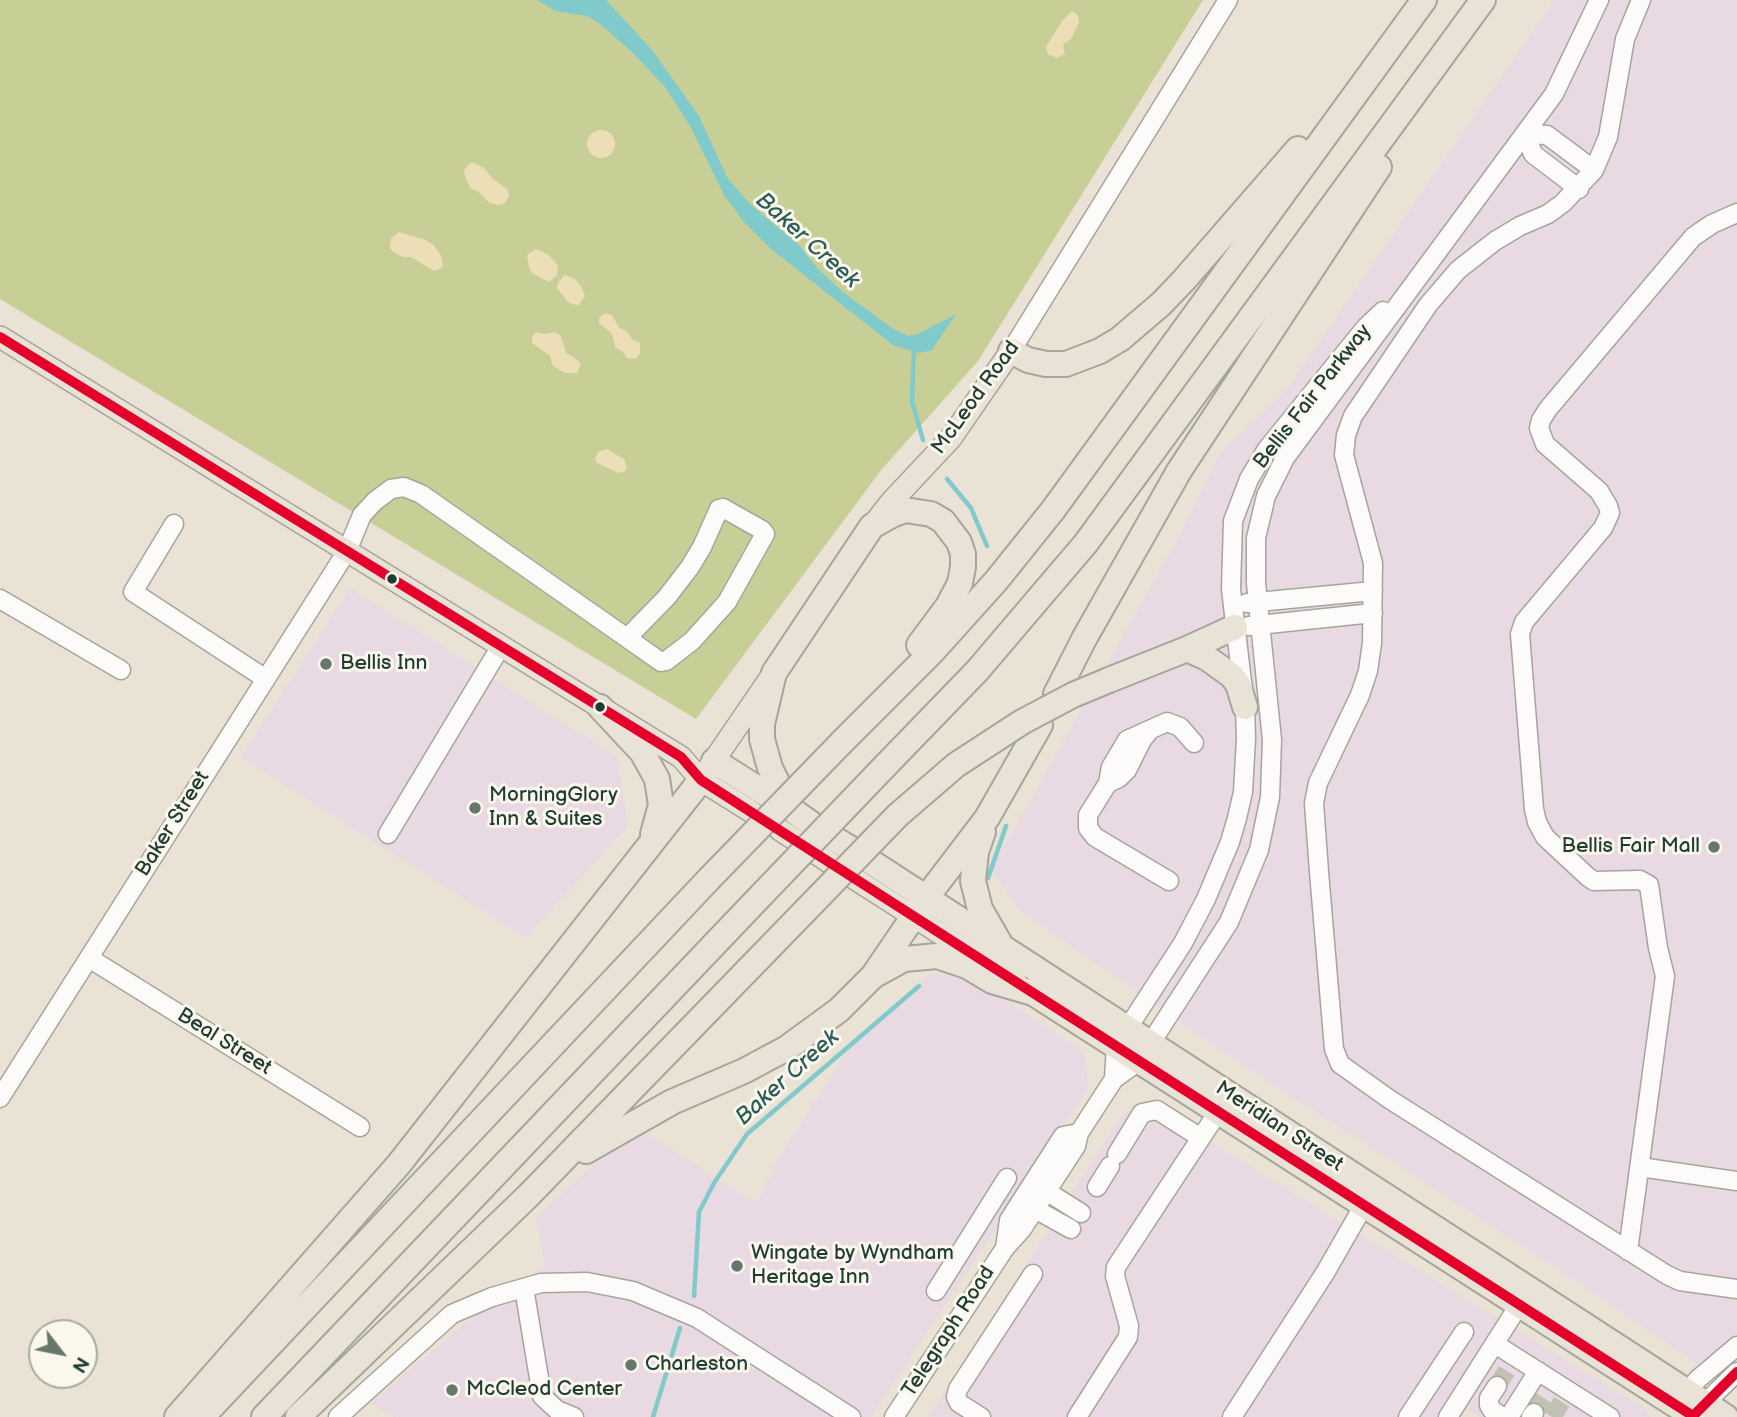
<!DOCTYPE html>
<html>
<head>
<meta charset="utf-8">
<style>
	body { margin:0 }
	#map { position:relative; width:1737px; height:1417px; overflow:hidden; background:#eae2d4; font-family:"Balsamiq Sans",sans-serif }
	canvas { display:block }
	.north { position:absolute; left:28px; top:1319px; width:70px; height:70px; box-sizing:border-box; background:#fbf7ec; border:2px solid #a3ada2; border-radius:50%; rotate:122deg; font-size:19px; font-weight:700; line-height:28px; text-align:center; color:#1f3d34 }
	.north::after { content:''; display:block; margin:auto; width:24px; height:32px; background:#66776c; clip-path:polygon(50% 0,100% 100%,50% 72%,0 100%) }
</style>
</head>
<body>
<div id="map">
<canvas width="1737" height="1417"></canvas>
<div class="north">N</div>
</div>
<script>
const g = document.querySelector('canvas').getContext('2d');
g.lineJoin = 'round';
function fillPath(path, color) {
  g.fillStyle = color;
  g.fill(path, 'evenodd');
}
function poly(rows) {
  const path = new Path2D();
  for (const r of rows) {
    if (r.length === 3) {
      path.moveTo(r[0] + r[2], r[1]);
      path.arc(r[0], r[1], r[2], 0, 2 * Math.PI);
      continue;
    }
    path.moveTo(r[0], r[1]);
    for (let i = 2; i < r.length; i += 2) path.lineTo(r[i], r[i + 1]);
  }
  return path;
}
function strokePath(path, color, width, dash) {
  g.strokeStyle = color;
  g.lineWidth = width;
  g.lineCap = dash ? 'butt' : 'round';
  g.setLineDash(dash || []);
  g.stroke(path);
}
function write(font, color, halo, rows, align = 'center') {
  g.font = font + ' "Balsamiq Sans",sans-serif';
  g.lineWidth = 6;
  g.setLineDash([]);
  g.textBaseline = 'middle';
  g.strokeStyle = halo;
  g.fillStyle = color;
  for (const [text, x, y, turn = 0] of rows) {
    g.save();
    g.translate(x, y);
    g.rotate((+turn || 0) * Math.PI / 180);
    g.textAlign = isNaN(turn) ? turn : align;
    if (halo) g.strokeText(text, 0, 0);
    g.fillText(text, 0, 0);
    g.restore();
  }
}
const built = poly([
	[1554,0,1737,0,1737,1391,1561,1271,1223,1052,1021,911,991,870,1177,540,1221,451,1285,392],
	[350,588,617,757,628,826,526,938,241,757],
	[945,972,986,987,1084,1052,1088,1089,871,1417,394,1417,371,1403,462,1326,545,1266,536,1216,602,1158,647,1134,757,1204,777,1161,854,1041,928,976],
	[1145,1102,1644,1408,1650,1417,1481,1417,1463,1406,1456,1417,928,1417,1122,1115]
]);
const green = poly([
	[0,0,1203,0,978,361,882,469,696,719,0,299]
]);
const sand = poly([
	[1072,11,1078,15,1079,22,1071,39,1063,44,1065,54,1057,58,1048,54,1046,47,1062,21],
	[601,144,14],
	[472,162,484,168,493,179,507,189,509,196,505,203,499,205,489,203,479,192,470,188,464,173,465,168],
	[399,232,423,239,434,245,441,256,443,265,441,268,434,271,411,257,403,257,392,251,390,248,391,238],
	[536,249,549,255,558,266,557,275,549,282,532,273,529,267,527,255],
	[565,275,575,279,581,286,585,296,578,306,568,302,557,288,558,282],
	[605,313,612,315,619,328,627,331,632,339,640,343,640,354,635,359,627,358,623,352,615,347,612,334,599,323,599,318],
	[536,332,544,334,555,332,561,336,566,353,575,358,581,364,577,373,565,373,553,366,550,356,532,343,532,337],
	[607,449,624,459,627,468,624,472,618,473,597,463,595,458,598,452]
]);
const water = poly([
	[537,0,606,0,652,50,699,116,728,179,751,205,798,244,818,269,844,293,892,328,908,336,918,334,956,314,932,350,918,353,893,345,771,249,744,222,724,195,690,126,665,87,634,54,599,23,587,16,555,11]
]);
const stream = poly([
	[914,348,912,401,923,440],
	[947,479,971,508,987,546],
	[988,878,1006,826],
	[694,1296,699,1212,714,1183,747,1134,919,986],
	[653,1417,680,1328]
]);
const minorTunnel = poly([
	[1497,1386,1509,1367],
	[1534,1413,1548,1391],
	[1552,1417,1563,1400]
]);
const minor = poly([
	[1641,0,1625,39,1608,137,1594,170,1563,203,1548,214,1520,226,1495,241,1458,270,1428,305,1353,416,1346,435,1344,455,1373,563,1372,643,1368,671,1360,695,1318,783,1314,803,1319,872,1334,1049,1340,1064,1389,1099,1667,1275,1680,1281,1737,1289],
	[1579,189,1533,154,1526,134,1547,135,1594,170],
	[1011,351,1228,0],
	[174,524,133,592,266,679],
	[0,599,121,670],
	[1247,603,1373,591],
	[1249,626,1373,613],
	[1108,783,1119,778,1127,770,1142,740,1149,731],
	[388,834,501,646],
	[1169,881,1095,837,1088,828,1088,815,1108,783,1111,767,1127,740,1167,722,1180,727,1194,743],
	[89,958,360,1127],
	[1114,1079,1116,1046,1183,943,1206,899,1230,842,1237,818,1243,792,1246,738,1245,707,1231,589,1233,521,1249,479,1267,449,1366,327,1383,311],
	[0,1098,347,551,362,515,375,501,391,489,404,487,421,494,627,638,661,662,666,661,692,641,727,602,765,534,762,530,723,508,719,509,702,547,690,567,667,597,627,638],
	[1117,1154,1142,1113,1157,1110,1201,1138],
	[1640,1167,1737,1181],
	[1097,1187,1110,1166],
	[1046,1191,1081,1213],
	[1035,1209,1071,1229],
	[1005,1248,1009,1220,1063,1136,1079,1133],
	[1628,1251,1665,976,1658,948,1649,885,1640,880,1594,881,1588,877,1545,837,1537,822,1534,809,1520,634,1524,622,1603,528,1610,513,1608,506,1599,491,1545,444,1539,428,1541,420,1548,409,1693,237,1712,224,1737,213],
	[524,1288,542,1396,557,1410,574,1417],
	[936,1291,1007,1178],
	[1495,1344,1610,1417],
	[1497,1386,1489,1398,1489,1405,1492,1410,1503,1417],
	[1681,1399,1698,1379,1737,1346],
	[1697,1411,1737,1372],
	[338,1417,452,1314,492,1297,541,1283,587,1282,633,1291,697,1318,851,1417],
	[894,1417,1005,1248,1022,1229,1076,1146,1079,1133,1114,1079,1139,1061,1229,922,1259,850,1270,797,1272,740,1256,583,1256,538,1266,496,1285,458,1554,94,1599,0],
	[981,1417,959,1403,956,1397,958,1389,1033,1274],
	[1077,1417,1128,1337,1129,1326,1115,1276,1116,1267,1218,1112],
	[1232,1417,1325,1273,1364,1205],
	[1408,1417,1464,1332],
	[1448,1417,1519,1305],
	[1509,1417,1538,1371],
	[1531,1417,1534,1413]
]);
const major = poly([
	[0,337,681,757,701,780,752,812],
	[873,525,891,502,951,438,1011,351],
	[704,775,771,677],
	[780,830,797,841],
	[817,854,835,866],
	[852,877,1016,982]
]);
const highway = poly([
	[1011,351,1028,360,1046,364,1066,364,1100,351,1120,339,1161,304,1184,280,1298,149],
	[1187,649,1207,658,1232,676,1238,684,1245,707],
	[1109,680,1187,649,1235,627],
	[1056,694,1084,639,1179,471,1379,167],
	[600,707,642,752,657,779,661,805,653,834],
	[842,742,933,651,996,581,1053,510,1424,0],
	[714,761,768,795],
	[886,765,977,671,1086,543,1483,0],
	[778,784,770,768,762,739,762,724,774,673,872,526,894,514,905,510,931,514,943,521,959,542,963,554,963,567,960,583,948,606,919,645],
	[796,813,813,825],
	[983,832,976,852,973,881,980,909,999,942],
	[833,838,851,849],
	[868,860,1726,1417],
	[873,976,904,959,937,956,967,966,992,981,1033,993,1685,1411],
	[586,1151,672,1102,744,1071,787,1048,839,1010,873,976,926,898,987,818,1040,725],
	[177,1417,399,1164,701,780],
	[202,1417,709,879],
	[264,1417,749,908],
	[298,1417,528,1196,804,912]
]);
const highwayBridge = poly([
	[709,879,842,742],
	[749,908,886,765],
	[804,912,898,815,956,765,1022,722,1073,695,1109,680]
]);
const bus1 = poly([
	[0,337,681,757,701,780,1693,1416,1737,1372]
]);
const markers = [
	[392,579,6,"#1f3d34"],
	[326,664,7,"#66776c"],
	[600,707,6,"#1f3d34"],
	[475,808,7,"#66776c"],
	[1714,847,7,"#66776c"],
	[737,1266,7,"#66776c"],
	[631,1365,7,"#66776c"],
	[452,1390,7,"#66776c"]
];
const streetNames = [
	["Bellis Fair Parkway",1313,397,-52],
	["McLeod Road",976,398,-54],
	["Baker Street",173,824,-58],
	["Beal Street",224,1042,32],
	["Meridian Street",1279,1127,33],
	["Telegraph Road",949,1332,-57]
];
const poiNames = [
	["Bellis Inn",340,664],
	["MorningGlory",489,796],
	["Inn & Suites",489,820],
	["Bellis Fair Mall",1700,847,"right"],
	["Wingate by Wyndham",751,1254],
	["Heritage Inn",751,1278],
	["Charleston",645,1365],
	["McCleod Center",466,1390]
];
const waterNames = [
	["Baker Creek",807,241,42],
	["Baker Creek",788,1078,-42]
];
fillPath(built, '#e8d9e3');
fillPath(green, '#c7cf96');
fillPath(sand, '#ecdeb6');
fillPath(water, '#80cacc');
strokePath(stream, '#80cacc', 4.5);
strokePath(minorTunnel, '#c1c1b4', 18, [18, 9]);
strokePath(minor, '#a6a59c', 21);
strokePath(major, '#a6a59c', 24);
strokePath(highway, '#a6a59c', 28);
strokePath(minor, '#fcfbf9', 18);
strokePath(major, '#e9e2d6', 21);
strokePath(highway, '#e9e2d6', 24);
strokePath(highwayBridge, '#a6a59c', 28, []);
strokePath(highwayBridge, '#e9e2d6', 24);
strokePath(bus1, '#e4002b', 10);
for (const [x, y, r, color] of markers) {
  const dot = new Path2D();
  dot.arc(x, y, r, 0, 2 * Math.PI);
  g.fillStyle = color;
  g.fill(dot);
  strokePath(dot, '#fbf7ec', 2.5);
}
write('21px', '#1f3d34', '#fbf7ec', streetNames);
write('21px', '#1f3d34', '#fbf7ec', poiNames, 'left');
write('italic 23px', '#2c5e59', '#fbf7ec', waterNames);
</script>
</body>
</html>
